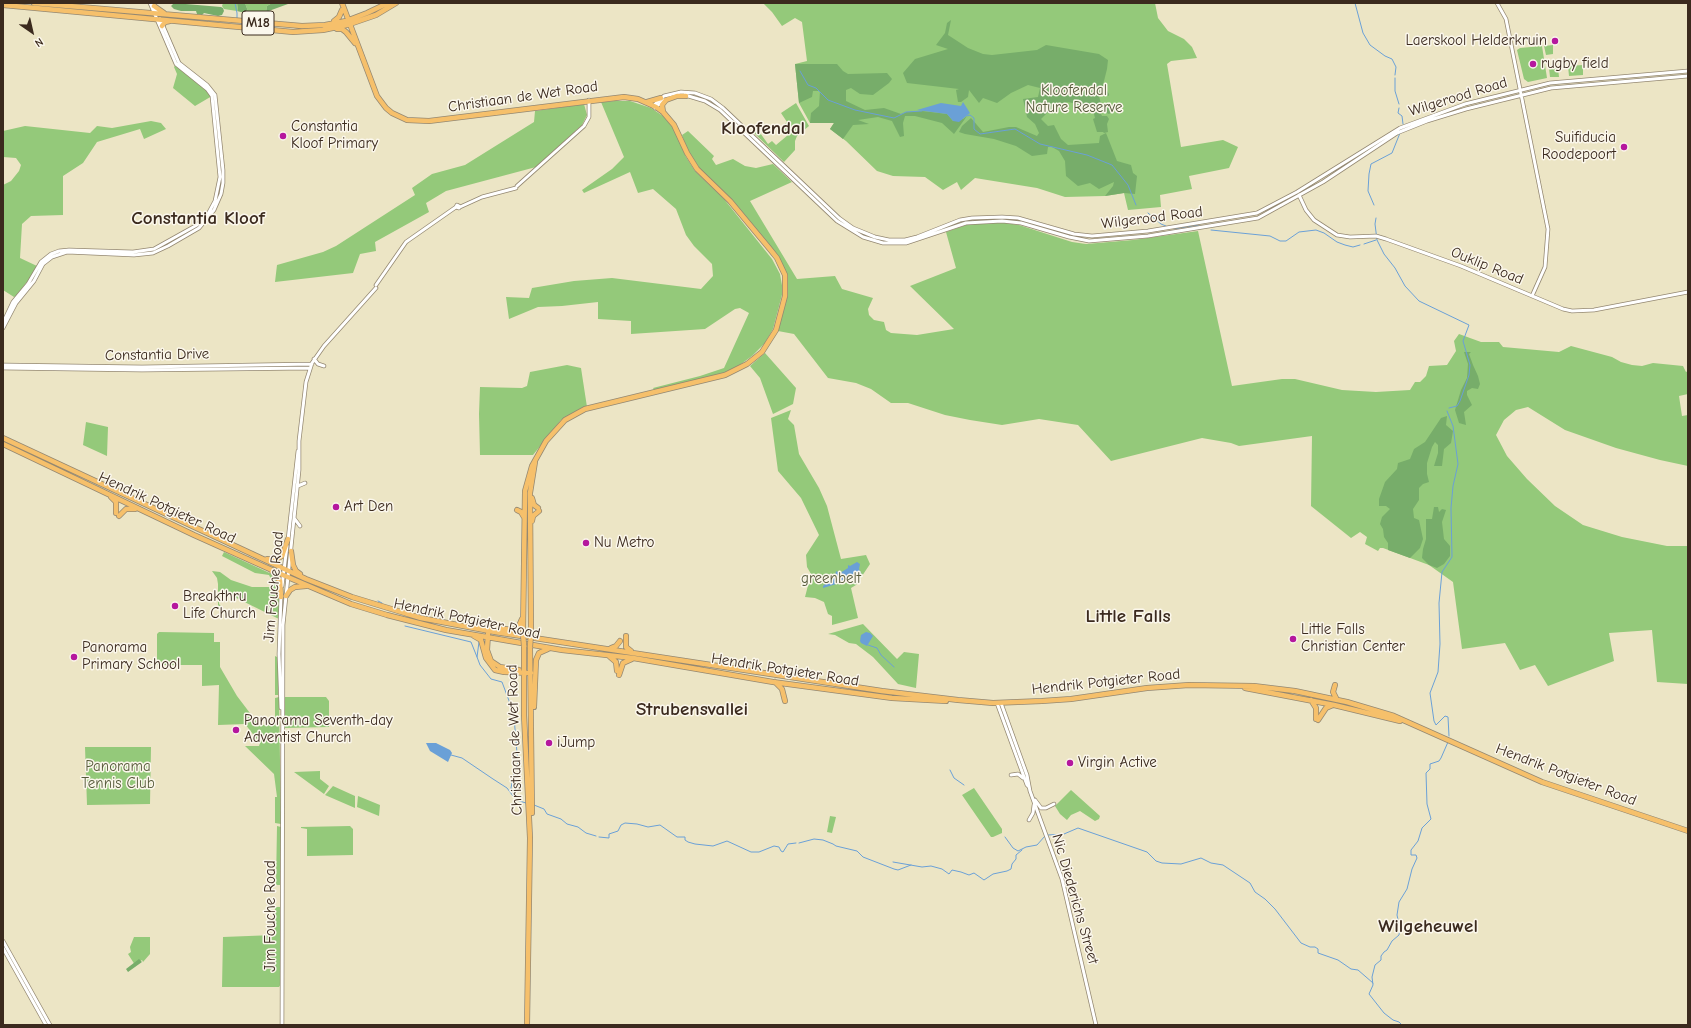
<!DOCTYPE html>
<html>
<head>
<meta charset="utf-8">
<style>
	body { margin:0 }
	#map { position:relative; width:1691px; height:1028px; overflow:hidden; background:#ece5c5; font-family:"Comic Neue",sans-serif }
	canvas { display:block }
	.frame { position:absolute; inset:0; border:4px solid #3b2a1e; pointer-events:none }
	.north { position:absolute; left:12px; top:12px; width:40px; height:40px; -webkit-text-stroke:3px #fbf7ec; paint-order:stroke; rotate:146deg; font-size:11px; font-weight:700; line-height:16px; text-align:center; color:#3b2a1e }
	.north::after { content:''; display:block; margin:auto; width:14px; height:18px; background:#3b2a1e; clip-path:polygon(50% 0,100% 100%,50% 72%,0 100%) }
</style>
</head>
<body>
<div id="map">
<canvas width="1691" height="1028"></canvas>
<div class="frame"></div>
<div class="north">N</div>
</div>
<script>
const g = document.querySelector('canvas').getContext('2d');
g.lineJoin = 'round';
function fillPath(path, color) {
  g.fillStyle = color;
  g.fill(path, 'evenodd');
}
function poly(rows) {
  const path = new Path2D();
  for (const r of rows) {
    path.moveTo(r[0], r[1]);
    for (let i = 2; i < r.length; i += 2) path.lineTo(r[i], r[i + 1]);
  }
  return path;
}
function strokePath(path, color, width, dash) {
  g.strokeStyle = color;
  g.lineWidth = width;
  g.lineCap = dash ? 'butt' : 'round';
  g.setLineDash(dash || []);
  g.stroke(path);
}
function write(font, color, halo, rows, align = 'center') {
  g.font = font + ' "Comic Neue",sans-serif';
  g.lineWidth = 3;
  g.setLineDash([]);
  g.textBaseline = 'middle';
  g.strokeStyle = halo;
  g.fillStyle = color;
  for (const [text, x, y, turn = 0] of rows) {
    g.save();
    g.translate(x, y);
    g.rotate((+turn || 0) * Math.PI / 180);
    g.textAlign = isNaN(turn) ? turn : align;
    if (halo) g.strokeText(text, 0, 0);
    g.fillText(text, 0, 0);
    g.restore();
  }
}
const green = poly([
	[223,3,237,3,238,10,237,11,224,9,222,6],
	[245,3,272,3,267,6,266,12,256,15,249,14],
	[763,3,1155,3,1158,18,1168,31,1184,39,1192,47,1197,58,1171,61,1167,64,1181,147,1223,140,1238,147,1229,168,1189,176,1192,189,1160,195,1161,207,1128,210,1124,193,1105,196,1065,197,1037,188,975,178,961,190,957,182,943,190,925,177,893,176,877,171,846,141,830,129,834,123,810,123,799,103,795,64,807,61,802,22,795,18,782,26,772,12],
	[1553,45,1553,54,1546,55,1544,46],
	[1542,46,1547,78,1528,82,1524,79,1517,50,1520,48],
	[176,64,194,78,212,96,195,106,173,88,177,74,174,67],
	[1583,65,1583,75,1569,76,1568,66],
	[1549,68,1558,68,1559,77,1550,77],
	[615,101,630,101,651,108,663,116,674,129,686,157,695,171,724,199,772,259,780,274,783,291,773,329,765,343,752,356,737,367,718,376,655,391,653,388,700,376,724,368,749,313,740,308,735,309,705,329,631,334,631,321,598,319,598,302,562,306,538,307,509,319,506,297,529,298,532,288,574,281,612,278,701,289,713,276,712,264,694,246,686,235,676,209,653,189,638,193,630,172,584,193,582,190,612,169,624,157,601,102],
	[796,103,809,126,797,136,795,141,795,150,784,162,754,133,758,130,768,144,772,141,776,145,788,135,782,126,787,122,781,113],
	[584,104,587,115,582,125,536,167,446,191,426,203,429,212,375,242,376,251,360,254,353,273,275,282,277,265,323,252,336,246,415,195,412,188,432,174,465,165,534,122,535,111],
	[151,121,161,123,166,129,144,139,140,129,97,142,83,163,63,176,63,215,31,216,22,224,20,258,37,266,30,278,16,296,14,297,3,290,3,185,11,181,19,171,21,165,16,158,3,157,3,131,25,126,90,133,97,126,112,128],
	[688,131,714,156,712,159,716,165,733,159,745,166,756,168,773,164,792,182,750,201,797,279,835,276,842,289,873,298,868,309,869,315,874,320,884,322,886,330,891,333,917,335,954,329,910,286,956,268,946,232,969,224,999,222,1019,225,1072,242,1086,244,1133,240,1198,231,1232,386,1282,379,1295,379,1342,390,1376,392,1410,390,1415,382,1420,382,1426,376,1429,366,1447,365,1456,351,1454,341,1459,334,1481,342,1499,342,1503,347,1559,352,1571,346,1612,357,1621,362,1632,365,1642,366,1653,363,1683,366,1686,372,1688,371,1688,394,1679,396,1682,416,1688,415,1688,466,1660,460,1616,448,1565,430,1528,407,1516,410,1504,420,1496,435,1507,456,1527,479,1555,506,1583,525,1622,537,1667,546,1688,546,1688,684,1657,682,1652,630,1609,633,1614,661,1548,686,1535,665,1520,670,1505,643,1462,649,1453,582,1429,565,1383,548,1380,548,1378,551,1365,544,1367,537,1360,532,1351,538,1311,506,1312,436,1239,446,1231,443,1202,438,1111,461,1078,425,1039,419,1002,425,970,420,945,415,908,403,891,403,871,389,856,383,828,378,794,334,778,331,788,291,786,273,777,256,703,173,688,152,682,135],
	[765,353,796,388,793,404,773,414,760,378,750,366],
	[567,365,581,368,587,407,561,420,533,455,480,455,479,414,480,387,522,388,527,386,530,372],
	[791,410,788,419,794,425,799,454,819,488,827,506,841,559,866,555,870,564,856,585,851,588,858,618,832,625,832,616,828,614,824,602,815,598,805,597,811,574,807,567,806,555,819,535,801,498,778,471,771,418],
	[86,422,108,427,107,456,83,445],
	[224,552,274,575,278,580,279,588,279,619,220,590,219,604,221,606,218,606,218,584,217,578,212,571,220,572,231,580,252,587,271,587,271,579,269,575,255,573,222,556],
	[863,624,897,659,904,652,919,654,916,688,898,684,873,657,856,644,849,643,835,635,828,634],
	[159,632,214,633,214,642,220,642,220,667,237,696,259,725,275,725,275,698,279,697,281,824,275,823,275,797,277,797,274,774,245,746,259,746,260,743,245,724,218,725,219,685,202,686,202,665,157,665,157,634],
	[275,656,277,657,278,663,278,695,275,695],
	[284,697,326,697,329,701,329,727,284,728],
	[85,747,151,747,150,804,87,805],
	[320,771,320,779,329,786,324,794,294,772],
	[333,786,355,796,355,808,325,795],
	[974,788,1002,829,1002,833,993,837,991,837,962,795],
	[1071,790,1100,816,1099,819,1095,821,1080,811,1071,815,1067,820,1060,814,1055,806],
	[358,796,380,805,379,816,357,807],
	[830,816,836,817,832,833,827,832],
	[277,826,281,827,280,885,276,885],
	[350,826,353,829,353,855,307,856,307,829,301,828,301,827],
	[275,907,280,907,281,984,279,987,222,987,223,937,274,935],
	[134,937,150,937,150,954,143,962,142,960,135,965,128,954,131,952,130,947]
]);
const forest = poly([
	[174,3,221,7,223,8,224,11,222,15,218,16,204,13,202,15,197,14,196,11,181,11,174,9,171,6],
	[237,3,245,3,249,14,237,11,238,10],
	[272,3,288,3,288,4,266,12,267,6],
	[951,20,948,35,968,48,983,54,992,55,1037,50,1046,45,1099,54,1108,60,1107,69,1102,89,1106,89,1109,94,1109,96,1103,93,1099,96,1101,104,1109,106,1112,112,1109,114,1102,111,1100,112,1102,116,1107,116,1109,119,1107,124,1108,132,1104,133,1103,132,1097,132,1093,119,1095,118,1094,114,1087,108,1077,104,1068,102,1059,105,1051,109,1041,119,1048,126,1054,125,1061,139,1068,145,1099,143,1100,136,1106,133,1117,161,1131,165,1133,173,1137,176,1135,194,1124,193,1105,196,1113,186,1114,182,1099,189,1090,183,1078,186,1066,176,1065,161,1059,151,1052,147,1048,147,1047,154,1032,156,1016,146,994,139,965,134,959,132,962,126,971,118,983,132,1009,127,1016,127,1037,136,1039,133,1035,124,1027,117,1023,99,1038,97,1040,88,1028,85,1011,93,997,103,983,98,979,103,969,90,968,97,961,102,958,102,956,90,959,89,907,83,903,73,915,59,948,49,936,45,945,33,947,23],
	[795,64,837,64,843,71,848,74,887,73,892,79,889,83,873,95,860,94,851,88,846,90,846,101,865,110,884,108,901,114,906,112,922,111,939,113,947,114,953,121,963,119,967,116,954,134,942,123,915,116,905,116,903,123,904,136,900,137,892,121,878,117,858,120,869,124,853,125,843,139,830,129,834,123,810,123,811,113,819,106,820,91,813,91,812,97,799,103],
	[1464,352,1471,352,1469,354,1473,365,1478,376,1480,384,1478,389,1472,388,1467,391,1467,395,1472,405,1464,412,1466,425,1459,423,1455,410,1461,390,1467,378,1468,364],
	[1447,416,1446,425,1453,431,1451,443,1444,449,1442,466,1434,466,1438,453,1438,445,1435,442,1432,447,1427,463,1427,474,1429,482,1423,484,1419,488,1419,500,1413,509,1414,518,1419,520,1423,539,1420,548,1410,558,1388,550,1388,543,1384,537,1383,529,1380,524,1382,517,1390,509,1386,506,1379,506,1379,499,1385,482,1397,469,1398,463,1410,459,1414,449,1425,442,1441,418],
	[1434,507,1438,507,1439,512,1442,509,1446,510,1442,522,1444,539,1450,546,1450,556,1444,564,1437,568,1429,565,1422,558,1423,549,1426,539,1426,519,1432,519],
	[139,959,142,962,128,972,126,969]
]);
const water = poly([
	[963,102,970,113,959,122,953,121,947,114,917,110,941,103,961,106],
	[857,562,860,564,859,569,862,575,859,574,857,577,850,579,848,578,846,581,823,588,823,586,835,576,836,571,840,573,848,568,848,565,850,566],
	[866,632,870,633,873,636,867,646,861,643,860,641,861,635],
	[426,743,436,743,450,750,452,753,448,762,430,751]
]);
const stream = poly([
	[235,3,237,13,237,19],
	[1355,3,1363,33,1370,45,1385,56,1392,59,1396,67,1395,75],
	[800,71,808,85,816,88,828,100,855,110,894,118,906,112,922,111],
	[1395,78,1395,91,1399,104],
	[1399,108,1398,113,1402,116,1403,124],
	[967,116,970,115,974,118,974,129,980,134,1015,129,1040,144,1087,155,1112,165,1128,185,1136,205],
	[1374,205,1368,191,1369,174,1371,164,1392,153,1400,133],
	[1148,213,1161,224,1166,226],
	[1376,218,1375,224,1377,240,1384,254,1395,268,1405,286,1419,301,1469,325,1463,341,1470,365,1469,375,1460,401,1457,406,1449,408],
	[1174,229,1199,225],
	[1211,230,1270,236,1280,241,1286,241,1299,232,1316,230,1324,233,1337,242,1345,245,1353,247,1360,245],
	[1364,244,1376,240],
	[1447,411,1453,426,1458,464,1453,486,1451,508,1452,557,1442,572,1439,603,1440,644,1438,672,1430,693,1434,721,1436,725,1445,716,1448,717,1449,736],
	[378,601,382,603],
	[405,626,471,642,477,657],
	[479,642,477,657,480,665,491,679,502,682,511,706,514,717,518,765,514,772,511,788,516,800,526,803],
	[868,645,877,648,881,655,894,667],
	[451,755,462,758,493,779,507,788,513,796],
	[950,770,954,778,964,785],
	[534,805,544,809,547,814,561,819,567,824,578,827,586,833,596,836],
	[1048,835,1064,834,1078,828,1147,852,1156,861,1162,863,1181,864,1201,858,1211,863,1223,865,1250,883,1255,892,1265,899,1275,909,1301,943,1310,947,1315,947,1318,949,1318,953,1338,960,1351,969,1358,970,1373,983],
	[599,837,609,838,609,834,618,831,621,825,625,823,637,824,648,827,660,825,677,837,685,837,685,840,688,842,695,844,713,846,727,841,751,852,759,852,774,846,779,847,781,851,783,852,788,844,796,843],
	[1005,837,1013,848,1018,851,1026,847,1037,845,1045,836],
	[799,843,814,839,823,840,833,844,836,846,857,851,863,857,894,869,898,870,911,865],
	[893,862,922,867,931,866,942,869,949,874,952,870,961,872,969,875,974,873,984,880,993,874,1007,871,1011,869,1012,864,1016,859,1016,855,1022,850],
	[1402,1025,1399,1022,1393,1020,1384,1013,1369,994,1373,985,1372,977,1375,965,1381,960,1381,956,1384,952,1387,950,1392,941,1399,935,1400,929,1397,915,1399,902,1407,889,1412,869,1417,858,1416,855,1411,855,1411,850,1418,841,1422,828,1431,819,1427,804,1426,773,1430,769,1430,764,1439,761,1441,758,1448,742]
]);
const minor = poly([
	[153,3,158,14],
	[1497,3,1506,19,1548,229,1545,267,1532,296],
	[685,95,705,101,720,110,837,221,863,237,883,243,906,243,966,223,1002,221,1021,223,1069,237,1089,241,1148,236,1258,218,1323,182,1397,133,1427,121,1466,109,1551,88,1688,76],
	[653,106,664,96,681,92,695,93,711,99,723,108,839,218,853,228,875,237,889,240,905,240,917,237,960,220,972,218,1002,217,1018,218,1074,234,1092,236,1148,231,1257,213,1297,192,1400,128,1465,104,1550,83,1688,71],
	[655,108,664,100],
	[517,186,584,126,589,117,589,100],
	[1299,195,1306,210,1314,220,1337,235,1350,237,1376,236,1386,239,1461,266,1563,309,1572,311,1594,310,1688,292],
	[457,205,459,206,459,208,456,207,457,205],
	[460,207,482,197,516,188],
	[376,285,406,242,456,207],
	[3,323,13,302,28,284,41,262,51,254,59,251,69,250,133,252,154,249,197,225,208,214,215,201,220,177,212,96,207,89,176,64,150,3],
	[3,328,16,303,34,281,43,264,52,257,67,252,134,255,153,253,168,246,199,228,214,210,221,194,223,183,223,170,215,95,207,85,179,63,160,19],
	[314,359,318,364,324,366],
	[3,365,142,367,312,364],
	[3,368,142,370,310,368],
	[299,441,306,382,312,363,324,346,376,288],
	[298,486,305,483],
	[294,518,300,526],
	[288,540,298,451],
	[282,586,287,546],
	[997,703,1016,755,1027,785,1029,787],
	[1001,703,1027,775,1030,791,1062,879,1096,1025],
	[281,708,279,654,281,596],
	[1011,775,1018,774,1023,778],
	[1035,800,1041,808,1046,808,1054,804],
	[1029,820,1033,813,1034,805],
	[3,941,50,1025],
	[3,948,46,1025],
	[282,1025,283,625,299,470,299,441]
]);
const major = poly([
	[34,3,302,26,325,25,346,21,367,13,388,3],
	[342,3,377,96,386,108,392,113,407,120,429,121,624,97,638,99,656,107,663,112,674,125,687,153,697,169,730,201,769,248,777,258,785,275,785,296,776,330,762,352,747,364,725,375,585,409,565,420,546,441,532,466,525,491,523,633],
	[3,5,293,32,323,30,347,25,376,15,396,3],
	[154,6,164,13],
	[334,21,339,17,342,10],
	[162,26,165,22,170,21],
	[337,29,342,29,346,32,355,43],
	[647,102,661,98],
	[663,112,662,105,666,100,677,96,686,96],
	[3,438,306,579,352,597,421,618,495,632,882,691,958,700,993,703,1042,701,1071,699,1147,688,1189,685,1254,686,1295,691,1347,702,1394,716,1542,782,1688,831],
	[3,444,194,535,283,575,351,604,387,615,446,630,562,650,633,658,773,682,892,698,946,701],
	[111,497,116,502,116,513],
	[532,498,534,505,538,508],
	[517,510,521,512,524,517],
	[119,516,126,509,135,509],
	[532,521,533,516,539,511],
	[291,551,293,565,296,571,300,574],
	[267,559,275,560,282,556,288,539],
	[272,571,280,581,281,597],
	[286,596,290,590,295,587,306,586],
	[472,625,513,630,519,626,522,619],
	[531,633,530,493,535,462],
	[488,634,487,650,491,661,500,667,519,670],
	[474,636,481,640,486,658,495,670,504,672,531,673],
	[626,636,626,647,631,651],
	[524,646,524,715,530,838,527,1025],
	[530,647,532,813],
	[611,648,616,646,620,641],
	[609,656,616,662,617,671],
	[619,675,623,663,632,659],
	[775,682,782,689,785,701],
	[1335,685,1333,692,1337,700],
	[1245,688,1334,705,1400,721],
	[1311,700,1316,708,1316,719],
	[534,707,536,660,539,653,548,649],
	[1318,720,1326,708,1333,705]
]);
const majorBridge = poly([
	[523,633,524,646],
	[530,647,531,633]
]);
const markers = [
	[1555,41,4,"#b5179e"],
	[1533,64,4,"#b5179e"],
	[283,136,4,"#b5179e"],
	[1624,147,4,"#b5179e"],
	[336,507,4,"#b5179e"],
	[586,543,4,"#b5179e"],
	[175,606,4,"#b5179e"],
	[1293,639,4,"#b5179e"],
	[74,657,4,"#b5179e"],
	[236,730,4,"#b5179e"],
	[549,743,4,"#b5179e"],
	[1070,763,4,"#b5179e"]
];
const shields = [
	[258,23,32]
];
const shieldNames = [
	["M18",258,23]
];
const poiNames = [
	["Laerskool Helderkruin",1547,41,"right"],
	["rugby field",1541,64],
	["Constantia",291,127],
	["Kloof Primary",291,144],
	["Suifiducia",1616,138,"right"],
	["Roodepoort",1616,155,"right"],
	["Art Den",344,507],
	["Nu Metro",594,543],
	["Breakthru",183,597],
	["Life Church",183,614],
	["Little Falls",1301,630],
	["Christian Center",1301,647],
	["Panorama",82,648],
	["Primary School",82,665],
	["Panorama Seventh-day",244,721],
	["Adventist Church",244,738],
	["iJump",557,743],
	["Virgin Active",1078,763]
];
const parkNames = [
	["Kloofendal",1074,91],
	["Nature Reserve",1074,108],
	["greenbelt",831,579],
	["Panorama",118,767],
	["Tennis Club",118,784]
];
const streetNames = [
	["Christiaan de Wet Road",523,97,-8],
	["Wilgerood Road",1458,97,-17],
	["Wilgerood Road",1152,218,-7],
	["Ouklip Road",1487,266,22],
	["Constantia Drive",157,355,-1],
	["Hendrik Potgieter Road",167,508,25],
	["Jim Fouche Road",274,587,-85],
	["Hendrik Potgieter Road",467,619,12],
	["Hendrik Potgieter Road",785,670,9],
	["Hendrik Potgieter Road",1106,682,-6],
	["Christiaan de Wet Road",515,740,-92],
	["Hendrik Potgieter Road",1566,775,21],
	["Nic Diederichs Street",1075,899,74],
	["Jim Fouche Road",271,916,-90]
];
const districtNames = [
	["Kloofendal",763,129],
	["Constantia Kloof",198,219],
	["Little Falls",1128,617],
	["Strubensvallei",692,710],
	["Wilgeheuwel",1428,927]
];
fillPath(green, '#94c97a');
fillPath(forest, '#77ad6a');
fillPath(water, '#6aa0d7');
strokePath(stream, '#6aa0d7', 1);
strokePath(minor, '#948872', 4.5);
strokePath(major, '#948872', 6);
strokePath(minor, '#fff', 3);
strokePath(major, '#f6c06b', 4.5);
strokePath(majorBridge, '#948872', 6, []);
strokePath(majorBridge, '#f6c06b', 4.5);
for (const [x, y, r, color] of markers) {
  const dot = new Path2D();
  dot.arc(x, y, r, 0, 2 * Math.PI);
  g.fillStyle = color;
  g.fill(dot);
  strokePath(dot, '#fbf7ec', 1.5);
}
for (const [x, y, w] of shields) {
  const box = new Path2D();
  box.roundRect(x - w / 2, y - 12, w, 24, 3);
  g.fillStyle = '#fbf7ec';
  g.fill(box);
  strokePath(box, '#3b2a1e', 1);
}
write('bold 14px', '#3b2a1e', null, shieldNames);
write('15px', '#3b2a1e', '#fbf7ec', poiNames, 'left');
write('15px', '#565a3a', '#fbf7ec', parkNames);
write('15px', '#3b2a1e', '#fbf7ec', streetNames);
write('bold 19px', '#3b2a1e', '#fbf7ec', districtNames);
</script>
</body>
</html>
